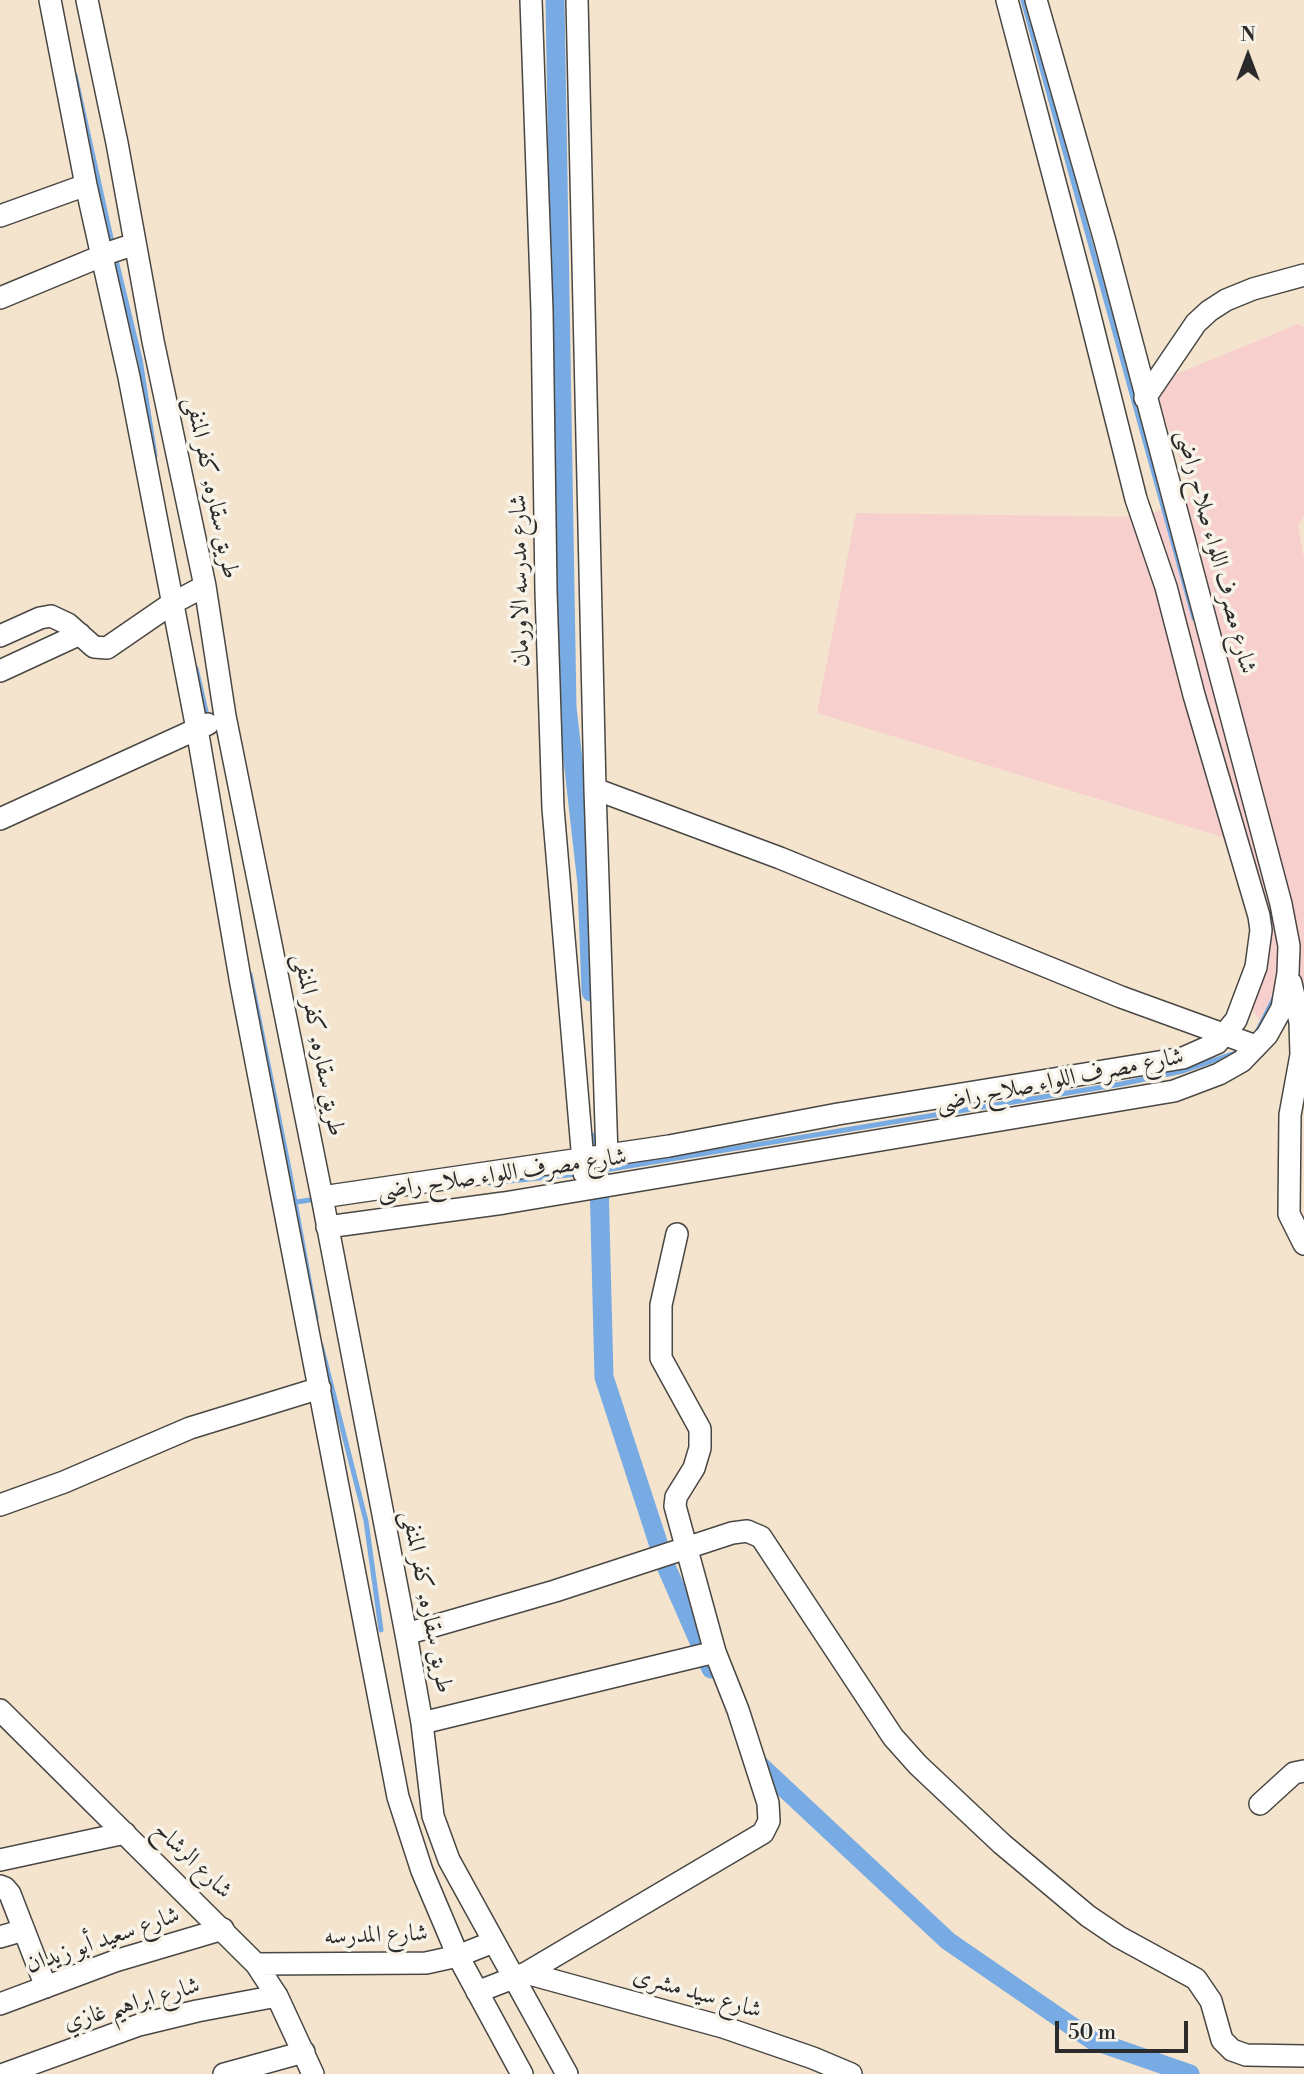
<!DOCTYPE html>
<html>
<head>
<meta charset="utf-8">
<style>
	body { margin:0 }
	#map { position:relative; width:1304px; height:2074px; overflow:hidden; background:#f4e4cd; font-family:"Libre Bodoni",serif }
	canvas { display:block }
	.north { position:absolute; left:1213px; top:21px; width:70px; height:70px; -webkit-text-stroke:5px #f7f3e8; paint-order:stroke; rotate:0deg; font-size:19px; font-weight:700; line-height:28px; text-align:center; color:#2b2b2b }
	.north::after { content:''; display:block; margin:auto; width:24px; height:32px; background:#2b2b2b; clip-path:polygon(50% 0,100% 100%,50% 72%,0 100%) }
	.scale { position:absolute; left:1055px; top:2021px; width:133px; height:32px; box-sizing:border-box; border:4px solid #2b2b2b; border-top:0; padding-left:9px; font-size:21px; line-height:24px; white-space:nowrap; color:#2b2b2b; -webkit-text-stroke:5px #f7f3e8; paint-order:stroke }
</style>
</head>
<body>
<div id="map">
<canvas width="1304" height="2074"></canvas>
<div class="north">N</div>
<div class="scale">50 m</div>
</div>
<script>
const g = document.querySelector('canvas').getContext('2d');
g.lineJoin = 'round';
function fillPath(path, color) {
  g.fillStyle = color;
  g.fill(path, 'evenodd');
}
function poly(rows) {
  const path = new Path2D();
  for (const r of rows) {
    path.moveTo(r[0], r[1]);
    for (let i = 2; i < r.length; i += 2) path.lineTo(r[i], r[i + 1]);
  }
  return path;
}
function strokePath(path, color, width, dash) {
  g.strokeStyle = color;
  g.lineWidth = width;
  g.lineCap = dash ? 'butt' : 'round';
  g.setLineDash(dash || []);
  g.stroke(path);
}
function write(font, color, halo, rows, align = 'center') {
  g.font = font + ' "Libre Bodoni",Amiri,serif';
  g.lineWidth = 7;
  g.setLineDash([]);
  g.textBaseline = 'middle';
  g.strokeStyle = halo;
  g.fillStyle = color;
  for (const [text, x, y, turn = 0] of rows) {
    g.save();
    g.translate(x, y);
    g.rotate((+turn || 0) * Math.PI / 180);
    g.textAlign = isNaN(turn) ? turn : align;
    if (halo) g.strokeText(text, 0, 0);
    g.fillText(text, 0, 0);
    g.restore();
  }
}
const built = poly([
	[1298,324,1304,327,1304,516,1298,525,1304,559,1304,1013,1267,1031,1242,995,1258,929,1222,837,817,713,856,513,1144,517,1193,495,1152,384]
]);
const stream = poly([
	[1023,0,1194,618],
	[75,75,113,247],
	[115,256,140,359,155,456],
	[196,668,208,720],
	[250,974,289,1169,316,1318],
	[1256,1034,1275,996],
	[587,1173,1121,1084,1183,1071,1241,1051],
	[490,1183,578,1174],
	[296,1202,310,1200],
	[321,1345,366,1521,381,1630]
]);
const canal = poly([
	[555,0,567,707,587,884,591,992],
	[598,1141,604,1377,665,1564,711,1669],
	[751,1757,948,1941,1092,2040,1190,2074]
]);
const minor = poly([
	[50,0,86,185,129,377,197,729,241,984,398,1797,422,1871,458,1956,522,2074],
	[87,0,117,143,153,341,205,586,225,716,322,1197,406,1634,422,1723,433,1816,449,1860,567,2074],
	[531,0,542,311,546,591,553,808,584,1173],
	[577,0,595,789,607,1156],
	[0,216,86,185],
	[0,298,111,252,135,244],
	[1145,398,1196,323,1209,311,1226,300,1253,289,1304,275],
	[0,636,40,618,51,616,68,624,94,647,107,648,171,604,205,586],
	[0,671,80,634],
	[595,789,780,858,1121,997,1256,1046],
	[0,819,208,724],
	[1291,983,1300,1022,1301,1055,1290,1115,1289,1214,1304,1244],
	[322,1197,669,1146,838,1114,1183,1058,1217,1043,1236,1020,1256,967,1261,930,1259,916,1194,695,1166,587,1136,499,1083,288,1007,0],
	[327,1227,504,1203,1174,1091,1219,1074,1242,1061,1267,1035,1282,1008,1288,973,1289,946,1281,904,1105,241,1036,0],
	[0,1505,64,1482,190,1428,320,1388],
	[406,1634,555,1591,732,1533,747,1531,761,1537,893,1737,918,1765,1002,1844,1088,1916,1119,1937,1196,1979,1211,2001,1222,2040,1232,2050,1246,2055,1304,2056],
	[0,1710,256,1964,277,1996,313,2074],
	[422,1723,715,1652],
	[1260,1804,1294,1773,1304,1771],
	[0,1860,125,1833],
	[0,1886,5,1888,10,1894,46,1987],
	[0,1937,24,1930],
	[256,1964,426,1963,458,1956,493,1942],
	[526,1973,723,2027,813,2058,851,2074],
	[477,1992,526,1973,763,1833,769,1821,768,1803,738,1710,715,1652,675,1506,676,1497,694,1468,700,1448,700,1429,661,1358,661,1305,677,1234],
	[0,2004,115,1961,223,1929],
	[4,2074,139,2025,197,2011,277,1996],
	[224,2074,304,2052]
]);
const streetNames = [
	["طريق سقاره, كفر المنفى",211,488,78],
	["شارع مصرف اللواء صلاح راضى",1215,552,75],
	["شارع مدرسه الاورمان",521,581,-91],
	["طريق سقاره, كفر المنفى",318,1045,79],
	["شارع مصرف اللواء صلاح راضى",1060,1081,-11],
	["شارع مصرف اللواء صلاح راضى",502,1175,-8],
	["طريق سقاره, كفر المنفى",426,1602,79],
	["شارع الرشاح",192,1861,44],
	["شارع المدرسه",376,1936,-2],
	["شارع سعيد أبو زيدان",103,1941,-19],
	["شارع سيد مشرى",697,1994,16],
	["شارع ابراهيم غازي",132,2005,-16]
];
fillPath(built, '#f7d0cd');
strokePath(stream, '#78abe4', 5);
strokePath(canal, '#78abe4', 19);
strokePath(minor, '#494743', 24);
strokePath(minor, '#fff', 21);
write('24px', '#2b2b2b', '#f7f3e8', streetNames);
</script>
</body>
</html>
